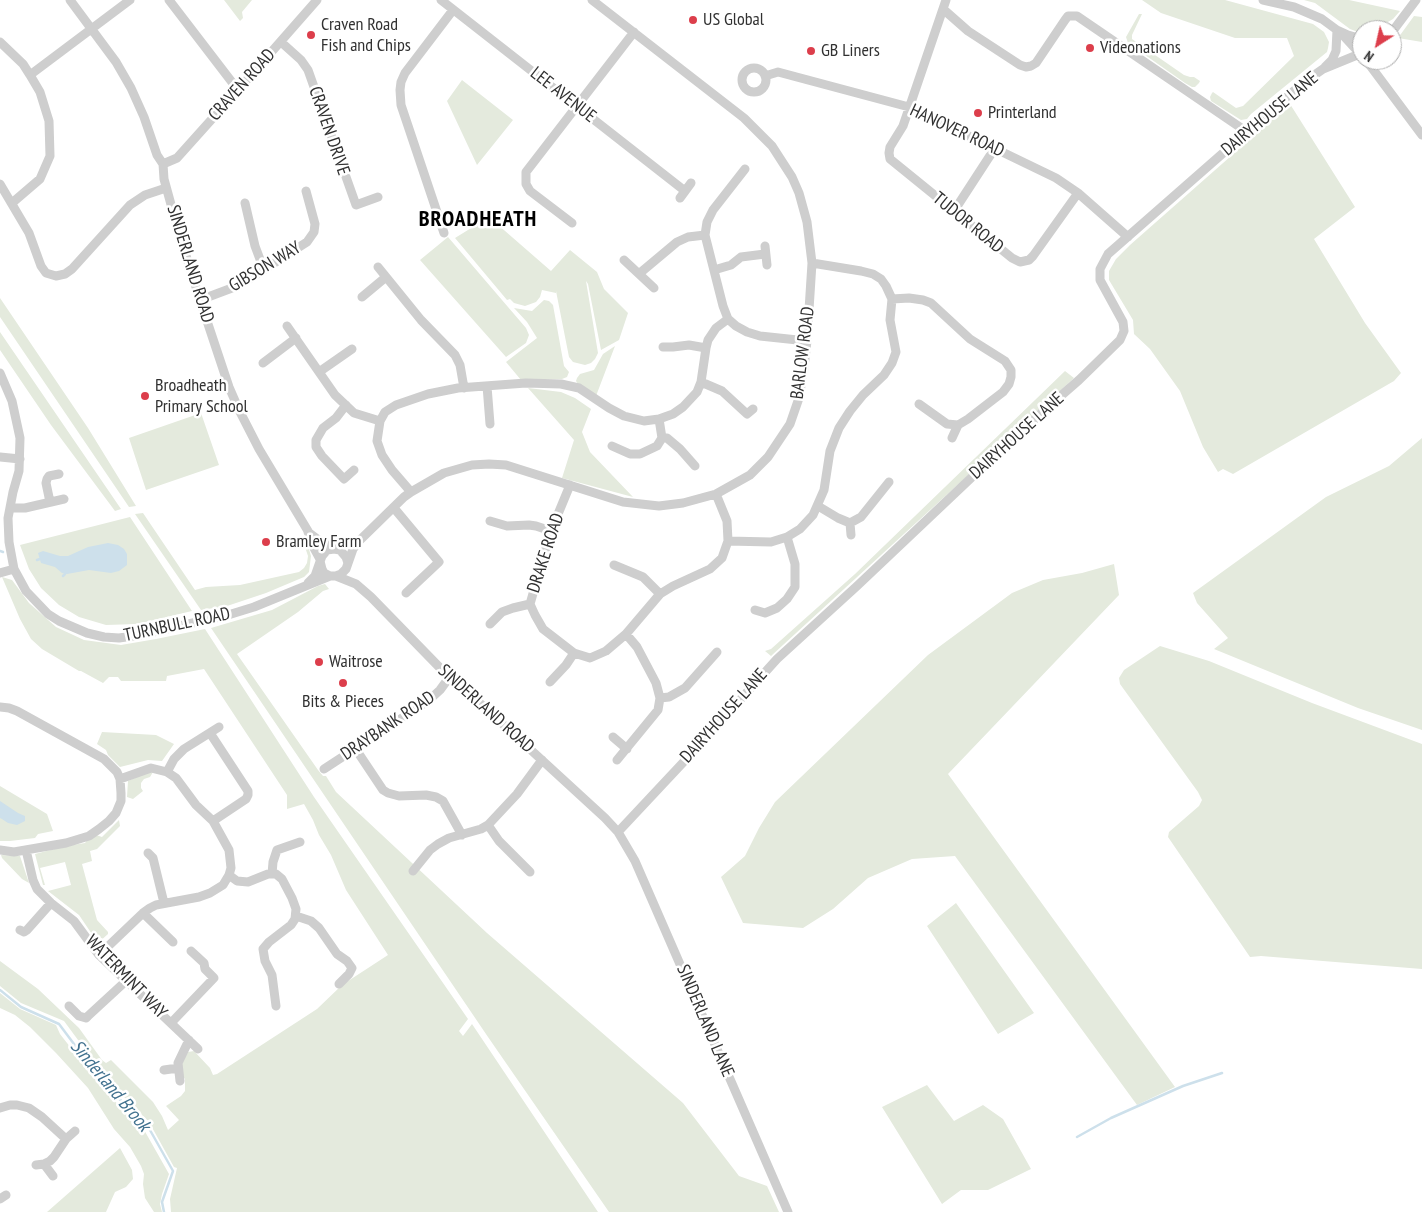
<!DOCTYPE html>
<html>
<head>
<meta charset="utf-8">
<style>
	body { margin:0 }
	#map { position:relative; width:1422px; height:1212px; overflow:hidden; background:#fff; font-family:"PT Sans Narrow",sans-serif }
	canvas { display:block }
	.north { position:absolute; left:1352px; top:20px; width:50px; height:50px; box-sizing:border-box; background:#fff; border:1px solid #adadad; border-radius:50%; rotate:215deg; font-size:14px; font-weight:700; line-height:20px; text-align:center; color:#313131 }
	.north::after { content:''; display:block; margin:auto; width:18px; height:22px; background:#dc3e4b; clip-path:polygon(50% 0,100% 100%,50% 72%,0 100%) }
</style>
</head>
<body>
<div id="map">
<canvas width="1422" height="1212"></canvas>
<div class="north">N</div>
</div>
<script>
const g = document.querySelector('canvas').getContext('2d');
g.lineJoin = 'round';
function fillPath(path, color) {
  g.fillStyle = color;
  g.fill(path, 'evenodd');
}
function poly(rows) {
  const path = new Path2D();
  for (const r of rows) {
    if (r.length === 3) {
      path.moveTo(r[0] + r[2], r[1]);
      path.arc(r[0], r[1], r[2], 0, 2 * Math.PI);
      continue;
    }
    path.moveTo(r[0], r[1]);
    for (let i = 2; i < r.length; i += 2) path.lineTo(r[i], r[i + 1]);
  }
  return path;
}
function strokePath(path, color, width, dash) {
  g.strokeStyle = color;
  g.lineWidth = width;
  g.lineCap = dash ? 'butt' : 'round';
  g.setLineDash(dash || []);
  g.stroke(path);
}
function write(font, color, halo, rows, align = 'center') {
  g.font = font + ' "PT Sans Narrow",sans-serif';
  g.lineWidth = 5;
  g.setLineDash([]);
  g.textBaseline = 'middle';
  g.strokeStyle = halo;
  g.fillStyle = color;
  for (const [text, x, y, turn = 0] of rows) {
    g.save();
    g.translate(x, y);
    g.rotate((+turn || 0) * Math.PI / 180);
    g.textAlign = isNaN(turn) ? turn : align;
    if (halo) g.strokeText(text, 0, 0);
    g.fillText(text, 0, 0);
    g.restore();
  }
}
const green = poly([
	[224,0,252,0,242,12,243,18,240,21],
	[1142,0,1225,0,1313,24,1324,32,1329,42,1328,48,1327,52,1251,114,1247,119,1241,120,1211,101,1210,97,1212,93,1213,92,1236,108,1243,106,1294,56,1287,38,1235,38,1161,13],
	[1304,0,1349,0,1400,11,1393,19,1376,29,1362,30,1362,32,1358,32,1350,29,1315,3],
	[1139,14,1142,14,1132,35,1132,39,1184,75,1190,77,1194,77,1200,81,1199,83,1195,87,1192,87,1185,83,1128,43,1126,37],
	[1414,16,1422,17,1422,42,1398,38],
	[462,80,513,120,477,165,447,101],
	[1290,104,1355,207,1314,239,1365,323,1401,373,1394,381,1233,474,1223,469,1218,472,1203,447,1180,391,1150,349,1134,334,1133,320,1109,280,1109,271,1116,259,1130,245],
	[489,217,551,271,570,250,597,272,604,289,628,313,619,340,601,350,588,284,586,281,598,353,595,359,591,363,585,365,573,362,569,357,556,291,556,293,542,290,540,297,536,302,525,306,514,303,510,299,507,300,455,238],
	[448,237,526,328,529,335,526,343,506,357,420,260],
	[0,298,88,428,136,506,129,507,0,317],
	[544,300,549,301,553,305,564,366,569,372,567,377,562,379,521,380,506,362,537,338,527,322,514,308,532,311],
	[0,332,121,509,115,511,51,425,0,350],
	[615,346,596,396,578,384,576,381,577,378,580,374,594,370,603,354],
	[1065,371,1074,378,771,656,765,651,771,649,855,574],
	[528,388,561,392,575,398,591,409,582,432,590,452,633,497,562,478,574,440],
	[201,413,219,465,146,490,129,438],
	[1422,438,1422,730,1358,708,1214,649,1228,638,1197,603,1193,593,1326,497,1389,466],
	[143,513,195,590,206,587,240,585,299,572,304,568,307,563,308,556,305,547,308,546,311,556,309,572,304,577,266,593,227,606,201,610,135,514],
	[130,517,192,611,137,624,106,625,79,617,59,605,41,588,29,569,20,545],
	[1114,564,1119,595,948,774,1175,1087,1137,1105,955,856,912,859,868,878,833,909,803,928,743,923,721,877,745,856,759,828,775,802,928,655,1012,593,1043,580,1082,573],
	[2,577,12,580,29,603,56,627,84,640,121,645,156,639,205,629,314,797,468,1019,459,1031,463,1036,472,1024,598,1212,171,1212,170,1199,177,1168,174,1167,149,1122,109,1082,64,1021,21,1003,0,986,0,961,38,989,79,1028,102,1060,106,1063,111,1060,153,1102,162,1116,168,1130,179,1120,166,1106,181,1096,185,1091,185,1079,181,1073,180,1066,188,1052,194,1051,210,1068,213,1075,217,1074,317,1009,342,985,388,955,346,890,331,855,319,835,313,820,304,804,287,809,287,795,204,669,167,676,166,681,121,681,118,677,109,677,103,683,81,671,79,671,42,649,31,639,20,619],
	[325,584,329,589,323,591,298,612,237,654,318,770,323,776,326,776,336,792,487,933,683,1103,739,1176,767,1186,779,1212,609,1212,488,1037,211,628,272,610,318,586],
	[1160,646,1209,661,1312,703,1422,744,1422,969,1261,956,1250,957,1168,837,1169,832,1199,806,1202,800,1198,792,1120,684,1119,678,1124,670],
	[102,732,156,735,174,744,162,761,148,760,120,767,108,755,106,750,97,744],
	[153,772,150,777,144,779,141,783,141,788,143,791,133,799,127,797,128,781,146,773],
	[0,786,47,814,53,831,38,834,35,838,10,841,0,841],
	[119,820,120,826,97,849,90,851,92,861,82,864,97,920,108,932,108,934,98,943,79,915,48,891,71,885,65,862,40,868,45,885,43,885,35,854,66,846,85,843,88,839,96,835,102,837],
	[1,855,20,856,29,883,22,879,2,858],
	[956,903,1034,1013,998,1034,927,926],
	[0,993,20,1009,56,1025,60,1034,106,1093,143,1128,169,1174,162,1194,160,1204,162,1212,154,1212,145,1198,143,1184,144,1174,141,1166,130,1147,114,1129,88,1088,56,1053,30,1027,15,1015,0,1008],
	[927,1085,954,1121,983,1105,1003,1119,1031,1169,988,1190,961,1190,942,1204,882,1107],
	[120,1148,132,1170,133,1179,126,1187,115,1192,106,1212,47,1212]
]);
const water = poly([
	[108,543,118,545,124,549,127,554,127,565,119,571,111,573,89,570,67,574,62,573,55,567,41,563,38,553,43,551,60,556,68,556,88,547],
	[0,801,18,813,25,816,25,821,17,825,8,823,2,819,0,818]
]);
const stream = poly([
	[0,551,3,552],
	[37,560,40,559],
	[63,576,65,574],
	[0,990,21,1007,59,1024,107,1088,146,1123,173,1171,162,1202,164,1212],
	[1077,1137,1111,1118,1183,1086,1222,1073]
]);
const minor = poly([
	[70,0,116,62,131,88,144,117,157,155,163,164,164,179,178,230,200,300,229,387,239,410,259,449,308,531,314,548,320,559],
	[169,0,238,90],
	[441,0,685,191],
	[946,0,903,126,890,147,889,153,890,159,1012,258,1020,262,1029,260,1033,256,1078,193],
	[1263,0,1294,7,1322,19,1341,33,1362,56],
	[943,9,968,31,1020,65,1026,67,1031,66,1036,63,1065,20,1068,16,1077,16,1247,132],
	[1392,32,1416,0],
	[0,42,23,64,30,75,40,92,49,121,50,156,40,179,12,203],
	[281,42,301,60,308,70,356,205,378,197],
	[1366,60,1422,135],
	[1325,67,1332,60,1336,51,1337,30,1348,35,1362,39],
	[754,80,12],
	[30,75,130,0],
	[765,76,778,72,909,107,1056,178,1078,193,1128,237],
	[163,164,177,158,238,90,317,0],
	[745,169,713,210,707,222,705,235,723,306,728,319,736,326,747,332,760,336,807,341],
	[0,184,29,233,41,266,46,273,56,276,65,274,72,269,130,205,145,195,166,188],
	[680,198,691,183],
	[245,203,255,246,264,270],
	[954,211,995,148],
	[572,223,530,191,526,184,526,172,634,32],
	[444,233,401,105,400,90,401,82,405,73,453,10],
	[765,246,767,265],
	[624,260,654,288],
	[378,267,421,320,455,355,460,365,464,388],
	[714,270,731,265,741,257,765,254],
	[640,273,677,242,688,237,705,235],
	[362,297,386,277],
	[892,299,909,298,923,300,931,303,970,339,1005,361,1011,370,1011,377,1009,384,1003,392,968,419,958,425,947,424,919,404],
	[200,300,240,285,307,242,314,232,315,224,306,191],
	[287,326,335,395,354,413,380,421],
	[663,347,673,347,689,345,706,348],
	[263,363,296,338],
	[319,372,352,349],
	[0,373,12,401,20,438,19,471,13,492,8,518,9,542,14,569,26,591,48,614,59,621,87,633,104,637,119,638,140,635,228,615,254,607,330,576],
	[701,382,722,391,747,414,753,409],
	[487,386,490,424],
	[346,405,336,418,323,428,316,440,316,447,322,456,344,479,354,470],
	[662,438,667,438,680,449,695,466],
	[952,438,958,425],
	[612,446,630,454,640,454,657,446,662,438,659,419],
	[0,457,20,459],
	[570,485,551,531,530,604,535,615,543,629,574,653,590,658,606,651,626,634,660,594,673,586,710,569,722,558,728,541,727,521,716,494],
	[411,492,392,470,382,455,377,441,380,421,385,412,396,405,428,394,458,388,526,383,561,384,579,388,609,408,624,416,644,421,659,419,673,414,683,407,697,392,701,382,706,348,708,340,716,328,728,319],
	[50,502,46,483,47,479,49,476,59,474],
	[818,506,838,518,850,523,861,517,889,482],
	[10,508,25,508,64,499],
	[394,508,439,562,406,593],
	[490,521,507,526,529,525,536,526,551,531],
	[850,523,851,535],
	[308,532,320,541,334,549],
	[728,541,771,542,787,537,800,529,813,515,824,490,830,451,839,428,850,411,863,395,884,375,892,363,896,352,890,320,892,299,886,286,881,279,873,274,861,271,812,263],
	[320,561,322,569,324,573,330,576,336,576,356,584,371,597,444,672,448,679,471,695,605,818,618,832,635,861,788,1212],
	[614,565,643,577,660,594],
	[0,573,14,569],
	[336,576,341,574,346,569,353,549,359,541,404,497,411,492,444,473,472,465,489,464,506,465,623,502,659,506,683,503,716,494,750,475,768,457,790,424,799,398,804,368,807,341,812,263,807,222,799,193,792,177,772,146,744,118,592,0],
	[308,583,315,576,322,556,327,550,334,549,340,550,346,557,348,563],
	[755,610,765,613,777,608,787,599,795,587,795,564,787,537],
	[490,624,502,612,513,608,530,604],
	[550,682,566,665,574,653],
	[660,698,669,697,685,688,717,652],
	[0,707,9,708,17,711,104,759,117,772,120,779,121,793,121,801,116,813,109,821,99,829,89,836,66,843,14,852,0,850],
	[210,733,248,791,248,795,246,799,213,821],
	[613,737,627,749],
	[355,748,383,790,388,793,399,796,426,795,436,797,443,801,462,835],
	[617,760,658,710,660,698,656,683,637,647,626,634],
	[324,769,428,701,440,690,448,679],
	[167,772,174,759,184,749,219,727],
	[488,825,499,841,530,872],
	[618,832,692,753,777,659,857,586,970,479,1048,407,1079,380,1120,340,1124,331,1123,322,1100,280,1100,269,1108,254,1303,83,1323,69,1362,53],
	[26,850,33,880,37,889,51,903,74,921,99,955,198,1049],
	[148,853,153,858,164,903],
	[413,871,430,850,438,844,449,838,481,829,488,825,517,794,542,760],
	[272,874,273,862,277,850,300,842],
	[229,875,237,881,248,882,268,874,276,874,282,879,292,898,296,909,295,919,291,925,269,942,263,949,265,961,272,975,276,1006],
	[143,913,173,942],
	[296,916,311,921,319,928,337,954,347,961,352,968,349,974,339,984],
	[20,930,24,932,27,930,51,903],
	[99,955,143,913,150,908,156,905,199,897,210,893,223,885,229,875,231,868,229,850,213,821,196,805,176,778,167,772,151,768,120,779],
	[69,1006,79,1016,86,1018,88,1016,126,981],
	[171,1023,214,978,205,969,204,963,191,951],
	[164,1070,178,1068],
	[180,1081,178,1063,189,1040],
	[0,1108,10,1105,17,1105,29,1108,42,1117,66,1139],
	[44,1164,53,1176],
	[36,1165,44,1164,50,1161,54,1157,66,1139,75,1131],
	[0,1199,6,1195]
]);
const markers = [
	[693,20,5,"#dc3e4b"],
	[311,35,5,"#dc3e4b"],
	[1090,48,5,"#dc3e4b"],
	[811,51,5,"#dc3e4b"],
	[978,113,5,"#dc3e4b"],
	[145,396,5,"#dc3e4b"],
	[266,542,5,"#dc3e4b"],
	[319,662,5,"#dc3e4b"],
	[343,683,5,"#dc3e4b"]
];
const poiNames = [
	["US Global",703,20],
	["Craven Road",321,25],
	["Fish and Chips",321,46],
	["Videonations",1100,48],
	["GB Liners",821,51],
	["Printerland",988,113],
	["Broadheath",155,386],
	["Primary School",155,407],
	["Bramley Farm",276,542],
	["Waitrose",329,662],
	["Bits & Pieces",343,702,"center"]
];
const streetNames = [
	["CRAVEN ROAD",242,85,-48],
	["LEE AVENUE",563,95,38],
	["DAIRYHOUSE LANE",1270,114,-40],
	["CRAVEN DRIVE",329,131,71],
	["HANOVER ROAD",957,131,25],
	["TUDOR ROAD",968,223,39],
	["SINDERLAND ROAD",190,264,73],
	["GIBSON WAY",265,267,-31],
	["BARLOW ROAD",803,353,-83],
	["DAIRYHOUSE LANE",1017,436,-42],
	["DRAKE ROAD",546,553,-72],
	["TURNBULL ROAD",177,625,-12],
	["SINDERLAND ROAD",486,709,42],
	["DAIRYHOUSE LANE",724,716,-48],
	["DRAYBANK ROAD",388,726,-34],
	["WATERMINT WAY",126,977,46],
	["SINDERLAND LANE",705,1021,67]
];
const waterNames = [
	["Sinderland Brook",110,1086,50]
];
const districtNames = [
	["BROADHEATH",478,220]
];
fillPath(green, '#e4eadd');
fillPath(water, '#cde0eb');
strokePath(stream, '#cde0eb', 2.5);
strokePath(minor, '#cecece', 9);
for (const [x, y, r, color] of markers) {
  const dot = new Path2D();
  dot.arc(x, y, r, 0, 2 * Math.PI);
  g.fillStyle = color;
  g.fill(dot);
  strokePath(dot, '#fff', 2);
}
write('18px', '#313131', '#fff', poiNames, 'left');
write('18px', '#313131', '#fff', streetNames);
write('italic 19px', '#42728f', '#fff', waterNames);
g.letterSpacing = '1px';
write('bold 22px', '#000', '#fff', districtNames);
g.letterSpacing = '0px';
</script>
</body>
</html>
